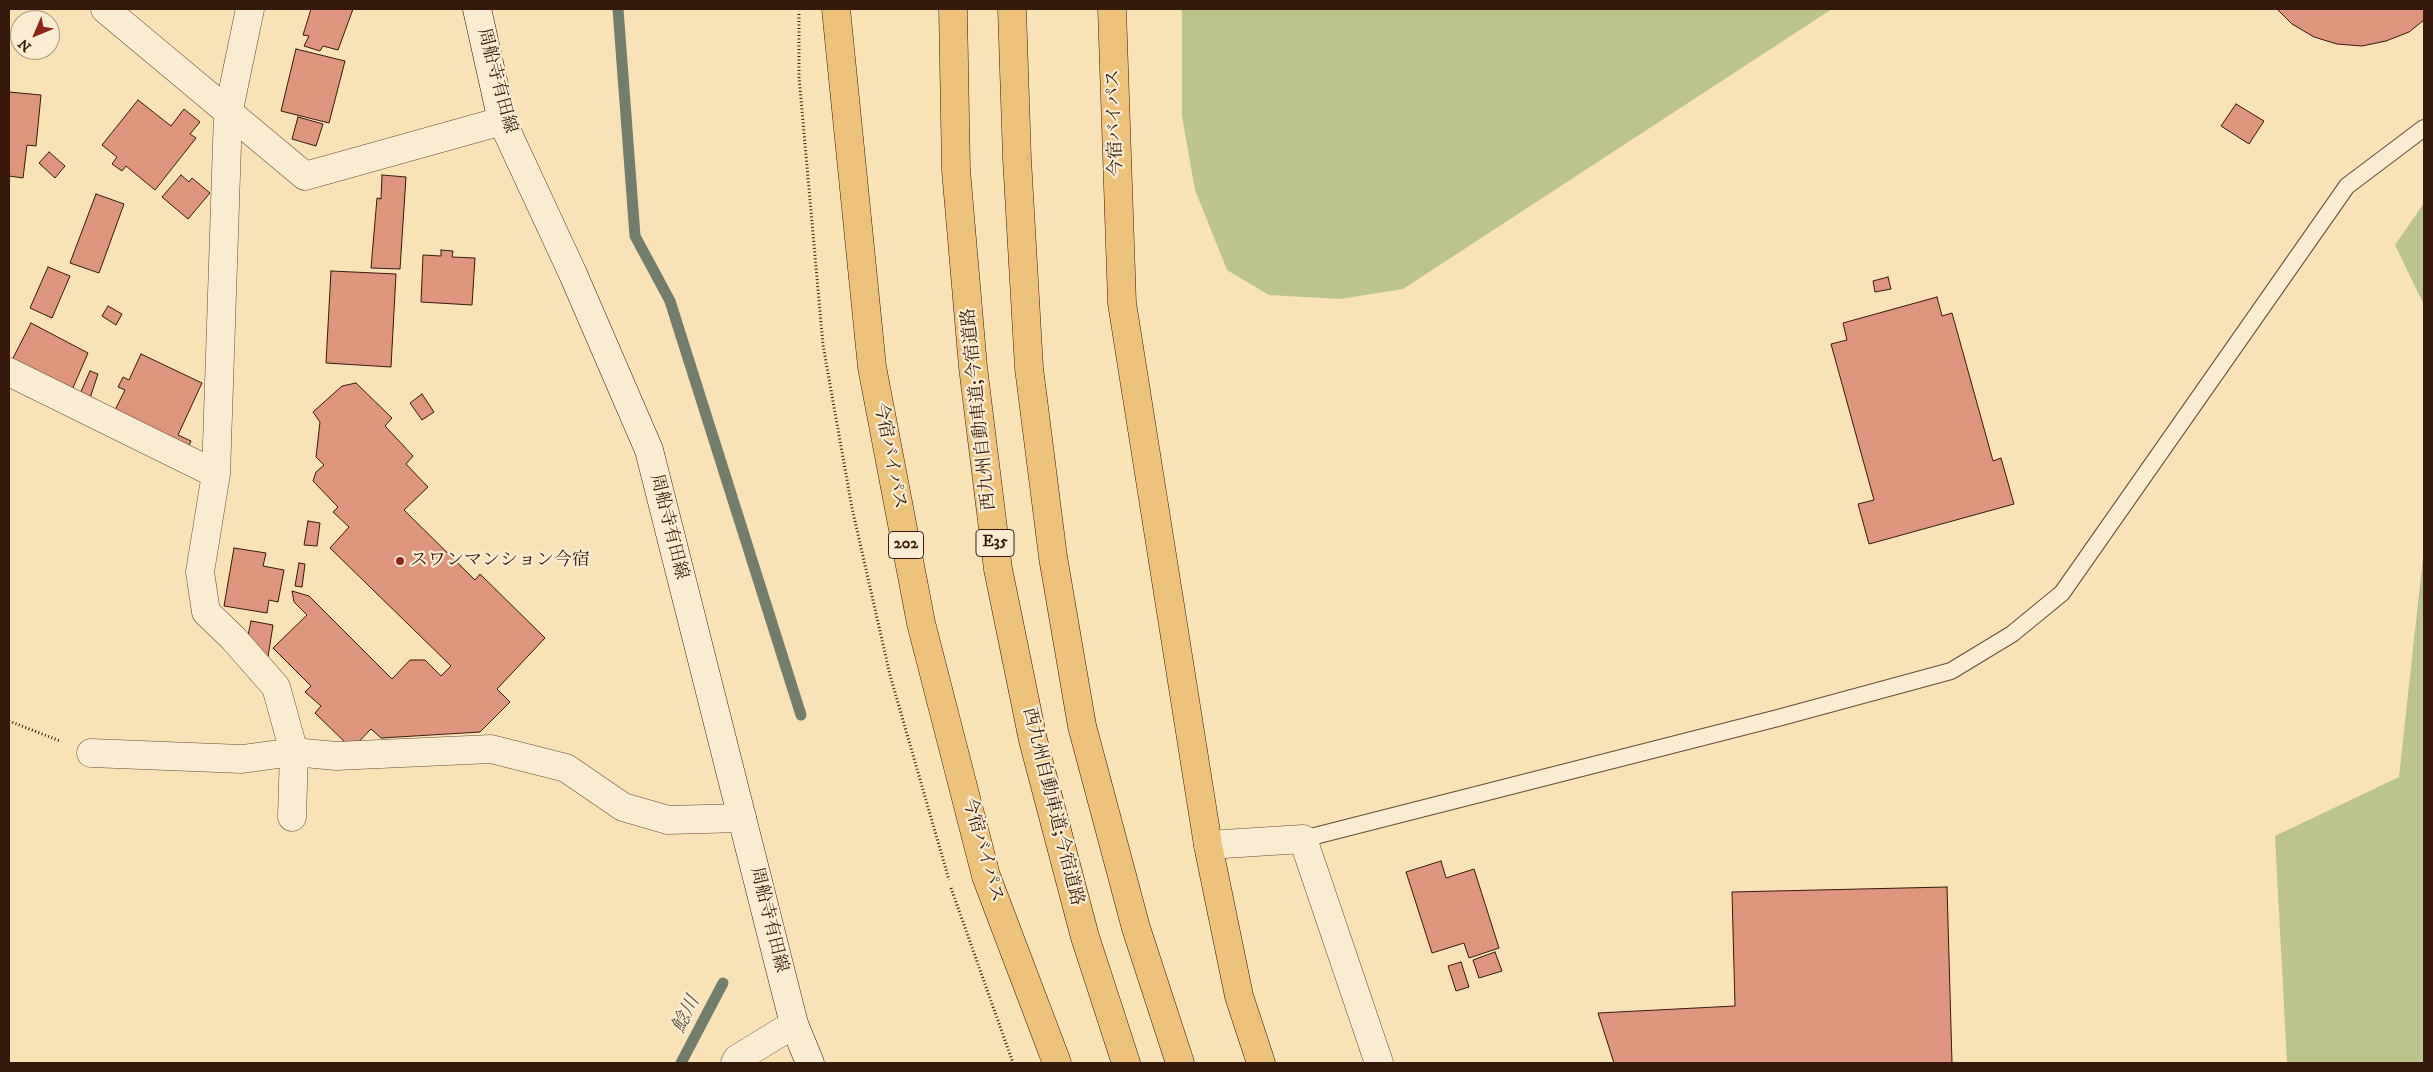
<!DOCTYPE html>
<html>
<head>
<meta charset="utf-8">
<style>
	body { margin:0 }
	#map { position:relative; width:2433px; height:1072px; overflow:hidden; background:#f8e2b6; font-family:"IM FELL DW Pica",serif }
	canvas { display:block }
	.frame { position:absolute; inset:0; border:10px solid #36190b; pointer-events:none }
	.north { position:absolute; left:10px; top:10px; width:50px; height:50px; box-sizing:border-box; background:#faecd0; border:1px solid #ac9881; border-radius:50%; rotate:225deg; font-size:14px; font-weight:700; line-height:20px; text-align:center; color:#36190b }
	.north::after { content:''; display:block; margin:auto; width:18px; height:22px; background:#8f2418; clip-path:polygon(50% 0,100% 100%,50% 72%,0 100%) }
</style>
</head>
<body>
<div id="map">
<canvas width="2433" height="1072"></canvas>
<div class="frame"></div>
<div class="north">N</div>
</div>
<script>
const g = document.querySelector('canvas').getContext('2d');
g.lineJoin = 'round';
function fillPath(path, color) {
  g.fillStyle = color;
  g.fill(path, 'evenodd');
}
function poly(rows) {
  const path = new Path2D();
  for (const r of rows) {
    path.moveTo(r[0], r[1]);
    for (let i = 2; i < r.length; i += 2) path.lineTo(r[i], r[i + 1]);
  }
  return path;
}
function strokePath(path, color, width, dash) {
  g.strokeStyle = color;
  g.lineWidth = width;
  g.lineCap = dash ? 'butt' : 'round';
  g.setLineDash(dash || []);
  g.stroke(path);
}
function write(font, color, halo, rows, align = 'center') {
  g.font = font + ' "IM FELL DW Pica","Noto Serif JP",serif';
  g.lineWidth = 4.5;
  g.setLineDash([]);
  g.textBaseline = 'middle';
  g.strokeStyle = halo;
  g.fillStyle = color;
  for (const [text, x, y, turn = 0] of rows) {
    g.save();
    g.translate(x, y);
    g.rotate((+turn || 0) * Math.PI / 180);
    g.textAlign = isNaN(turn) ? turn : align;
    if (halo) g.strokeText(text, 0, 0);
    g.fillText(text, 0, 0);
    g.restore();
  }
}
const green = poly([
	[1182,9,1832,9,1403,289,1340,299,1269,295,1227,270,1195,190,1182,116],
	[2424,203,2424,305,2395,245],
	[2424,548,2424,1063,2287,1063,2275,836,2399,777]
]);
const stream = poly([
	[618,9,635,236,670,301,801,715],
	[681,1063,723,983]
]);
const building = poly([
	[311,9,353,9,338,50,323,46,320,51,304,46,309,36,303,35,311,9],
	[2277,9,2424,9,2424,20,2409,32,2386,41,2362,46,2337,44,2314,37,2292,24,2277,9],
	[296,49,345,61,329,123,281,111,296,49],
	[9,92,41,95,36,146,27,145,23,178,9,176,9,92],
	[138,100,171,126,184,109,200,122,190,134,196,138,155,190,126,166,122,171,112,164,117,157,102,145,138,100],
	[2236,104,2264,121,2249,144,2221,126,2236,104],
	[298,117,323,124,316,146,292,139,298,117],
	[49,152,65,166,55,178,39,163,49,152],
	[181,175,189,182,192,178,210,193,188,219,162,197,181,175],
	[382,175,406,177,400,269,371,268,377,198,381,199,382,175],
	[96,194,124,204,99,273,70,263,96,194],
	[441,250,453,251,452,257,475,258,472,305,421,302,423,255,441,256,441,250],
	[48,267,70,276,52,318,30,308,48,267],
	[331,271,396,274,391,367,326,363,331,271],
	[1888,277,1891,289,1875,292,1873,281,1888,277],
	[1937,297,1942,316,1952,313,1993,461,2001,458,2014,504,1869,544,1858,504,1874,500,1831,344,1847,340,1843,323,1937,297],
	[108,306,122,314,116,325,102,316,108,306],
	[31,323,88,353,72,390,12,360,31,323],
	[141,354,202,383,178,435,191,441,186,451,115,410,125,390,118,387,123,377,129,380,141,354],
	[90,371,98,374,90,398,79,396,90,371],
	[356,383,392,418,385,426,413,456,406,464,428,487,404,510,475,580,480,574,545,638,497,689,510,702,480,732,381,738,371,729,352,749,315,713,321,706,305,692,311,686,273,648,307,615,294,602,292,591,309,596,392,679,410,660,425,660,441,676,451,666,330,548,349,527,333,512,338,507,313,481,316,472,324,465,316,457,320,422,313,412,342,386,356,383],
	[422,394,434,412,422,420,410,403,422,394],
	[308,521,320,523,317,546,304,545,308,521],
	[234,548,266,553,263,566,284,570,278,602,269,600,267,613,224,606,234,548],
	[299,563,305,564,302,587,295,586,299,563],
	[251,621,273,625,268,657,247,640,251,621],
	[1441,861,1446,878,1474,869,1499,948,1469,958,1464,943,1432,953,1406,872,1441,861],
	[1947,887,1952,1063,1614,1063,1598,1013,1735,1006,1732,892,1947,887],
	[1495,952,1502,971,1479,978,1473,960,1495,952],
	[1461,962,1469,987,1456,991,1448,966,1461,962]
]);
const path = poly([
	[799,14,799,77,823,345,852,508,890,675,949,880],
	[9,721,60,741],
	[951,888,1013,1063]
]);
const lane = poly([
	[1303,839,1778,718,1951,671,2012,634,2062,593,2347,186,2424,128]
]);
const street = poly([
	[105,9,305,176,502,121],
	[250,9,228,114,216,474,200,572,206,612,233,638,276,687,294,752,336,756,491,749,566,768,623,807,668,820,742,818],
	[9,372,216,474],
	[91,753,242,759,294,752,292,817],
	[1208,845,1303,839,1379,1063],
	[735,1063,737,1059,794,1024]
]);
const secondary = poly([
	[477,9,502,121,573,274,649,450,794,1024,810,1063]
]);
const highway = poly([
	[836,9,872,367,921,623,986,876,1057,1063],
	[953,9,956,170,973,367,998,569,1033,740,1085,937,1126,1063],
	[1012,9,1017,159,1029,368,1053,557,1082,726,1136,928,1180,1063],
	[1112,9,1122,303,1208,845,1239,996,1261,1063]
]);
const markers = [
	[400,561,5,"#8f2418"]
];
const shields = [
	[995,543,38],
	[906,545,35]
];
const shieldNames = [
	["E35",995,543],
	["202",906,545]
];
const streetNames = [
	["周船寺有田線",496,81,75],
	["今宿バイパス",1116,123,-92],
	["西九州自動車道;今宿道路",980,409,-96],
	["今宿バイパス",889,456,79],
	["周船寺有田線",668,527,76],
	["西九州自動車道;今宿道路",1052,807,76],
	["今宿バイパス",982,850,74],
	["周船寺有田線",768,920,76]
];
const poiNames = [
	["スワンマンション今宿",410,561]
];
const waterNames = [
	["鯰川",687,1015,-63]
];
fillPath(green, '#bdc38e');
strokePath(stream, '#747d6a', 11);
fillPath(building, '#dd957d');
strokePath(building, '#36190b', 1);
strokePath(lane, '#664b36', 18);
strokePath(street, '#664b36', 29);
strokePath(secondary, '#36190b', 29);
strokePath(highway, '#36190b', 29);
strokePath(path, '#36190b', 3, [1, 2.5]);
strokePath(lane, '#faecd0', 16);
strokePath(street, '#faecd0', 28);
strokePath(secondary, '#faecd0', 28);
strokePath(highway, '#ecc17b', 28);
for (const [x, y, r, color] of markers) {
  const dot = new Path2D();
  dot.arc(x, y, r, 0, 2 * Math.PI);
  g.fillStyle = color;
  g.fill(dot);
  strokePath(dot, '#faecd0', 2);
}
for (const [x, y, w] of shields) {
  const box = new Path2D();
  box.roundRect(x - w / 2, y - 13.5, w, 27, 4);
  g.fillStyle = '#faecd0';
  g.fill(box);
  strokePath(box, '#36190b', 1);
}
write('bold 16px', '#36190b', null, shieldNames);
write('18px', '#36190b', '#faecd0', streetNames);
write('18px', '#36190b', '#faecd0', poiNames, 'left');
write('italic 19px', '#5a5342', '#faecd0', waterNames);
</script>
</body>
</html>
